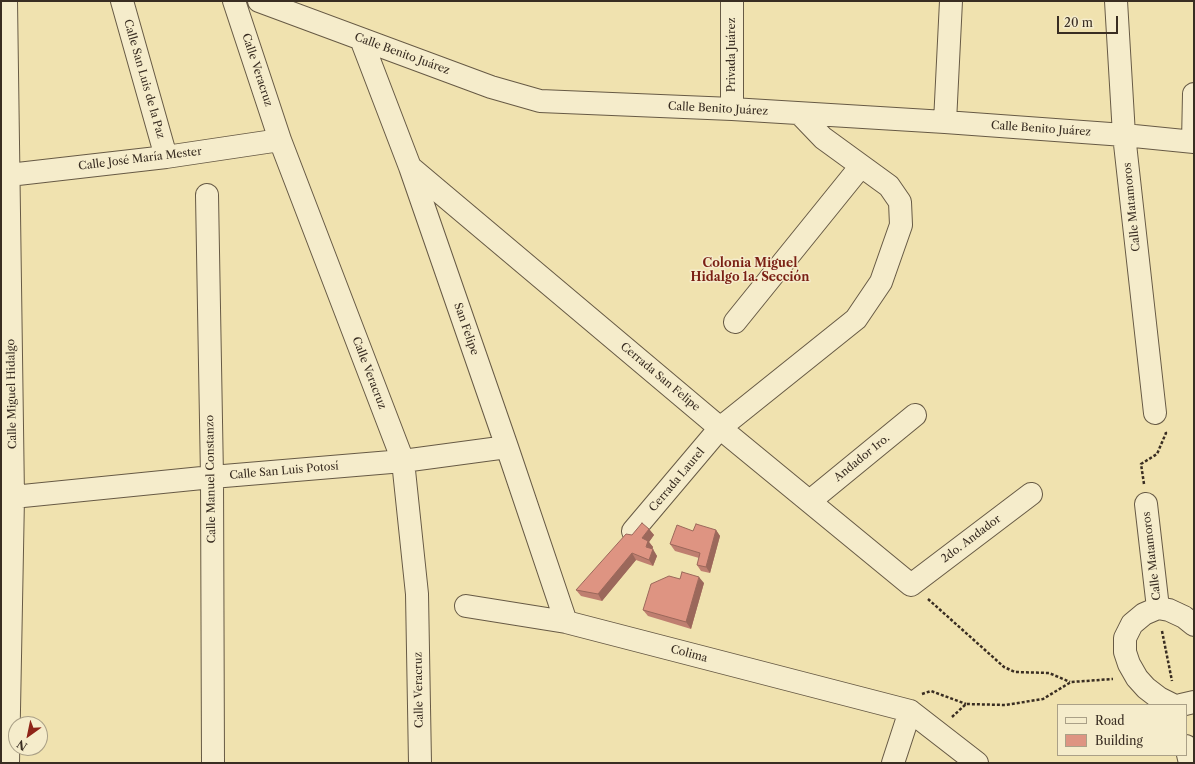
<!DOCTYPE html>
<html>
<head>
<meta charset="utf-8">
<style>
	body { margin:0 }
	#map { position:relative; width:1195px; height:764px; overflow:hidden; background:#f0e2af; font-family:"Libre Caslon Text",serif }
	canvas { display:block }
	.frame { position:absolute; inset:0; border:2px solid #392d22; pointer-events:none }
	.legend { position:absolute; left:1057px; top:704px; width:130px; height:52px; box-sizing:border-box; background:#f5eccb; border:1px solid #aaa087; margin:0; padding:5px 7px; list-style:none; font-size:12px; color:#392d22 }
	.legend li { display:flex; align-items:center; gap:8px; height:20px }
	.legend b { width:20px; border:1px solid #aaa087 }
	.north { position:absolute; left:8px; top:716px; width:40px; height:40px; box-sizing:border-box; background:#f5eccb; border:1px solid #aaa087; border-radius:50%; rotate:213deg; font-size:11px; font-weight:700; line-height:16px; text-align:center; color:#392d22 }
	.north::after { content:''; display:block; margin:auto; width:14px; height:18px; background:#8f2418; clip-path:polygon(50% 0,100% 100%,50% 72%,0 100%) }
	.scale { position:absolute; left:1057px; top:16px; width:61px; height:18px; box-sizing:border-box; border:2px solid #392d22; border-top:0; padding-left:5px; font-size:12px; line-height:14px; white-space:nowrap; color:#392d22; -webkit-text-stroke:3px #f5eccb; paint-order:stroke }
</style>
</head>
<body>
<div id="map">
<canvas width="1195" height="764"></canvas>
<div class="frame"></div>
<ul class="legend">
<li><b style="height:5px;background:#f5eccb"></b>Road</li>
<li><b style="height:11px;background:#de9482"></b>Building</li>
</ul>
<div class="north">N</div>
<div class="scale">20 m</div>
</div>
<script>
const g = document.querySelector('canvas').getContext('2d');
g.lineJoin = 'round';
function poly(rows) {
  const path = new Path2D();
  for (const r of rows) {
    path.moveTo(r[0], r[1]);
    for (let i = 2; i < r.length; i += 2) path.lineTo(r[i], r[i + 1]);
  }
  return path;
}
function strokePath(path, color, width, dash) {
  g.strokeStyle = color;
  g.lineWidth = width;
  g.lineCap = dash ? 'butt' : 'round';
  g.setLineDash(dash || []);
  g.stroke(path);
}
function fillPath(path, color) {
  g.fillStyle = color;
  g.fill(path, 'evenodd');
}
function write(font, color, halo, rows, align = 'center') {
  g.font = font + ' "Libre Caslon Text",serif';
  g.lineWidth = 3;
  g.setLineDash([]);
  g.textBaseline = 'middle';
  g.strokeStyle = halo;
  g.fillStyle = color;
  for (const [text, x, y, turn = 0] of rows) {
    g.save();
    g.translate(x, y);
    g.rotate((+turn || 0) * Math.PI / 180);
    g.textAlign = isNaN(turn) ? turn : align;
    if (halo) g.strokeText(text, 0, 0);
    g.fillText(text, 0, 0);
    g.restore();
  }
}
const path = poly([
	[1144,484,1141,464,1157,454,1166,433,1165,431],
	[928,599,1004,667,1015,672,1049,673,1070,682],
	[1162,631,1172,681],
	[922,694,931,691,966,704],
	[952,717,966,704,1005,705,1043,699,1071,682,1113,679]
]);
const minor = poly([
	[6,1,13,497,8,763],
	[122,1,166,157],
	[234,1,280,140,403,461,417,594,420,763],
	[259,1,491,87,540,101,732,109,945,122,1124,135,1194,142],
	[1116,1,1124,135,1155,413],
	[361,39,410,167,507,447,566,622],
	[732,109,732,1],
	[945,122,951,1],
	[1193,142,1194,94],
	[410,167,720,428,911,585,1031,494],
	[1,179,9,175,166,157,280,140],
	[207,195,212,477,213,763],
	[735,322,861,166],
	[13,497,212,477,403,461,507,447],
	[810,501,915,415],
	[1146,504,1158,608],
	[633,531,720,428,856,319,881,282,901,225,900,202,889,186,823,138,800,114],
	[466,606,566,622,910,711,977,763],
	[1173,705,1159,698,1146,688,1137,678,1129,664,1125,652,1125,638,1132,624,1144,614,1158,608,1169,610,1184,617,1194,625],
	[1181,705,1194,702],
	[1186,746,1190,763],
	[893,763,910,711]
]);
const wall = poly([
	[649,529,654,535,649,542,653,547,652,549,657,556,653,566,636,560,602,601,581,596,576,590,632,535],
	[716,530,720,536,710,573,701,571,697,565,699,558,675,551,670,544,693,531],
	[680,579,704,583,691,629,648,616,643,610]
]);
const shadedWall = poly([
	[649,529,654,535,649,542,653,547,651,553,642,538],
	[716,530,720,536,710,573,706,567],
	[653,549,657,556,653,566,649,560],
	[632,553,636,560,602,601,598,594],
	[699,577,704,583,691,629,686,622]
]);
const building = poly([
	[642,523,649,529,642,538,648,541,646,547,653,549,649,560,632,553,598,594,576,590,626,534,632,535,642,523],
	[696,524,716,530,706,567,697,565,700,553,670,544,677,525,693,531,696,524],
	[682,572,699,577,686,622,643,610,651,584,669,576,680,579,682,572]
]);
const streetNames = [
	["Calle Benito Juárez",402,54,20],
	["Privada Juárez",732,55,-90],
	["Calle Veracruz",257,70,72],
	["Calle San Luis de la Paz",144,79,74],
	["Calle Benito Juárez",718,109,3],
	["Calle Benito Juárez",1041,129,4],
	["Calle José María Mester",140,159,-7],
	["Calle Matamoros",1132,207,-96],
	["San Felipe",466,329,71],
	["Calle Veracruz",369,373,69],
	["Cerrada San Felipe",660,377,40],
	["Calle Miguel Hidalgo",12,394,-91],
	["Andador 1ro.",862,458,-39],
	["Calle San Luis Potosí",284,471,-5],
	["Calle Manuel Constanzo",211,479,-91],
	["Cerrada Laurel",677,480,-50],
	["2do. Andador",971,539,-37],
	["Calle Matamoros",1152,556,-97],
	["Colima",689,654,15],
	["Calle Veracruz",419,690,-91]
];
const neighbourhoodNames = [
	["Colonia Miguel",750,264],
	["Hidalgo 1a. Sección",750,278]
];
strokePath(minor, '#675a45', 24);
strokePath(path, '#392d22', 2.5, [3, 2]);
strokePath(minor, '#f5eccb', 22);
fillPath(wall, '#bf7f70');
fillPath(shadedWall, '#9b685b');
fillPath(building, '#de9482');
strokePath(building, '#9b685b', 1);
write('11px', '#392d22', '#f5eccb', streetNames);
write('bold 12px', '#7a1f14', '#f5eccb', neighbourhoodNames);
</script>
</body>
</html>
